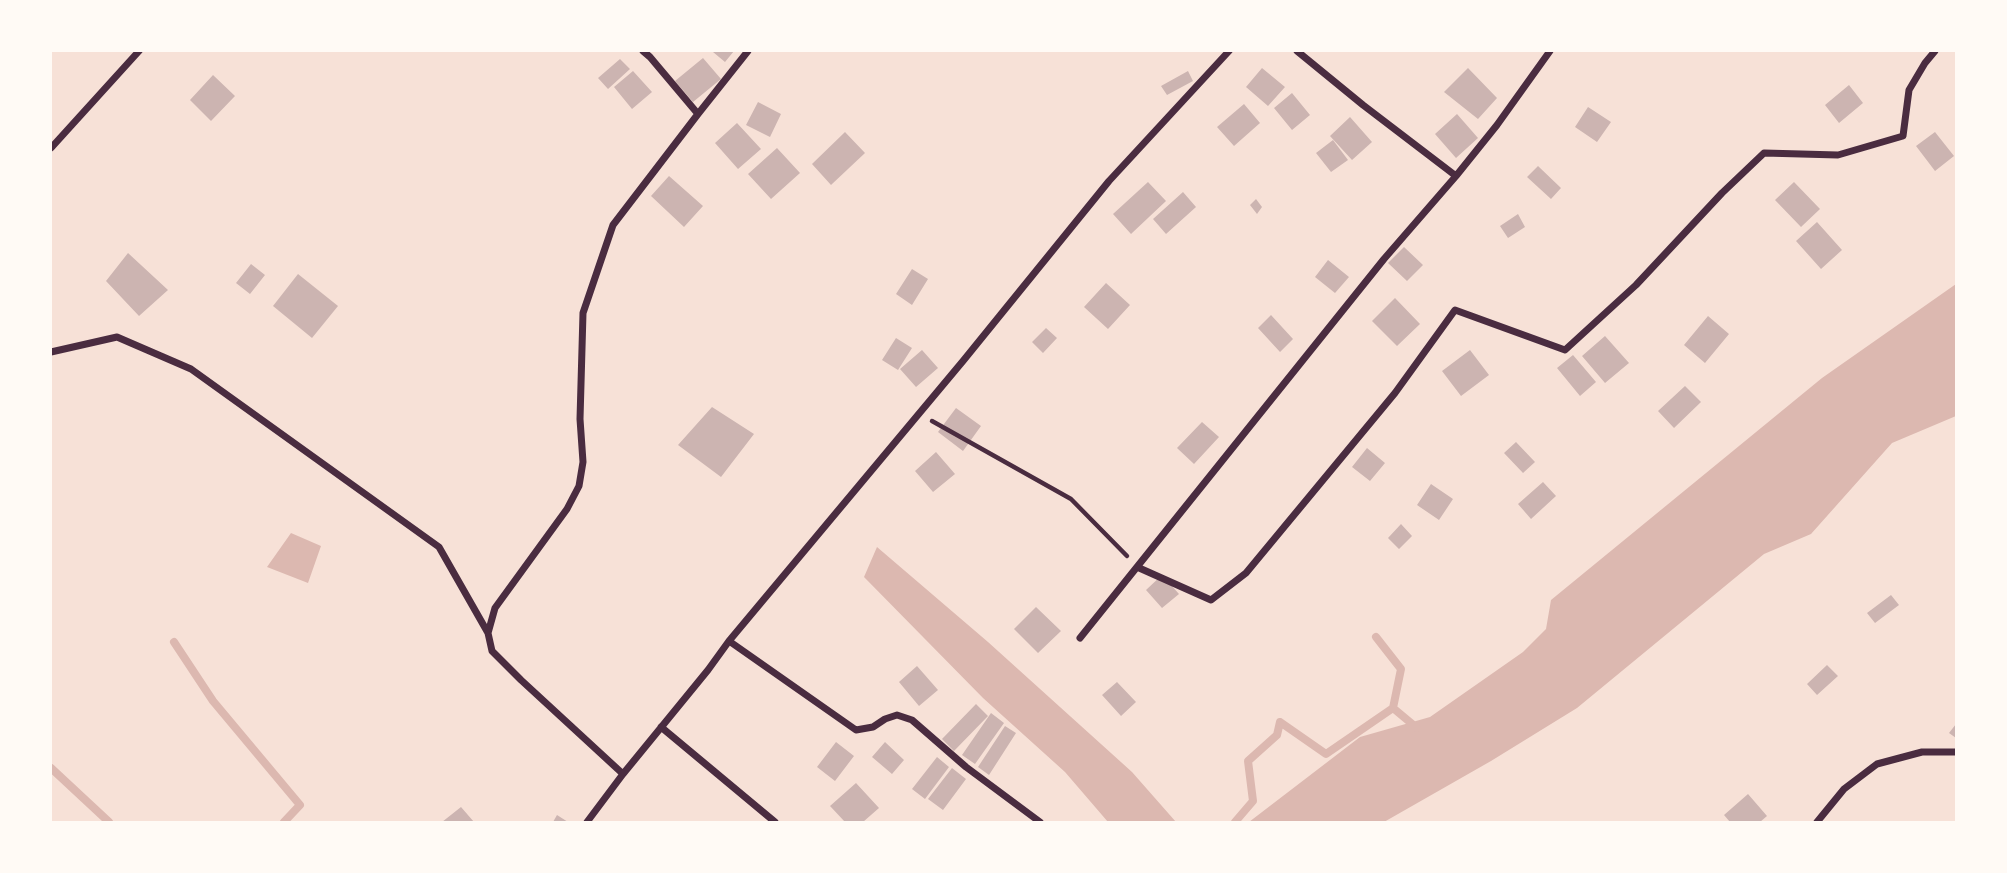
<!DOCTYPE html>
<html>
<head>
<meta charset="utf-8">
<style>
	body { margin:0 }
	#map { position:relative; width:2007px; height:873px; overflow:hidden; background:#f7e1d7; font-family:Mulish,sans-serif }
	canvas { display:block }
	.frame { position:absolute; inset:0; border:52px solid #fffaf5; pointer-events:none }
</style>
</head>
<body>
<div id="map">
<canvas width="2007" height="873"></canvas>
<div class="frame"></div>
</div>
<script>
const g = document.querySelector('canvas').getContext('2d');
g.lineJoin = 'round';
function fillPath(path, color) {
  g.fillStyle = color;
  g.fill(path, 'evenodd');
}
function poly(rows) {
  const path = new Path2D();
  for (const r of rows) {
    path.moveTo(r[0], r[1]);
    for (let i = 2; i < r.length; i += 2) path.lineTo(r[i], r[i + 1]);
  }
  return path;
}
function strokePath(path, color, width, dash) {
  g.strokeStyle = color;
  g.lineWidth = width;
  g.lineCap = dash ? 'butt' : 'round';
  g.setLineDash(dash || []);
  g.stroke(path);
}
const water = poly([
	[1956,284,1956,416,1892,443,1811,534,1764,554,1577,708,1491,761,1384,822,1249,822,1360,737,1430,717,1523,652,1546,629,1551,600,1822,378],
	[291,533,321,546,308,583,267,567],
	[877,547,988,642,1132,772,1176,822,1108,822,1065,772,983,698,864,577]
]);
const stream = poly([
	[1376,637,1401,669,1393,708,1417,728],
	[174,642,213,701,300,805,284,822],
	[51,768,109,822],
	[1235,822,1253,801,1248,761,1277,735,1280,722,1326,754,1393,708]
]);
const building = poly([
	[714,51,734,51,725,62,713,52],
	[703,58,721,79,693,102,675,81],
	[620,59,630,69,608,89,598,78],
	[1262,68,1285,87,1268,106,1246,87],
	[1468,68,1497,98,1478,119,1444,92],
	[633,71,652,92,632,109,614,87],
	[1188,71,1193,81,1167,95,1161,86],
	[213,75,235,96,211,121,190,100],
	[1849,85,1863,103,1839,123,1825,105],
	[1292,93,1310,115,1292,130,1274,108],
	[758,102,781,114,770,137,746,125],
	[1244,104,1260,123,1234,146,1217,127],
	[1588,107,1611,122,1597,142,1575,127],
	[1457,114,1478,138,1456,158,1435,134],
	[1350,117,1372,142,1352,160,1330,136],
	[737,123,761,149,738,169,715,143],
	[845,132,865,153,831,185,812,164],
	[1935,132,1954,156,1935,171,1916,146],
	[1333,140,1348,160,1331,172,1316,153],
	[777,148,800,173,771,199,748,174],
	[1538,166,1561,188,1551,199,1527,177],
	[669,176,703,206,684,227,651,196],
	[1148,182,1166,201,1131,234,1113,214],
	[1794,182,1820,209,1801,227,1775,200],
	[1183,192,1196,207,1166,234,1153,219],
	[1256,199,1262,207,1257,214,1250,205],
	[1518,214,1525,227,1508,238,1500,226],
	[1817,222,1842,250,1821,269,1796,241],
	[1404,247,1423,265,1407,281,1388,263],
	[128,253,168,290,139,316,106,281],
	[1328,260,1349,277,1335,293,1315,277],
	[251,264,265,275,250,294,236,283],
	[912,269,928,279,912,305,896,294],
	[298,274,338,306,312,338,273,306],
	[1106,283,1130,305,1108,329,1084,307],
	[1395,298,1420,324,1397,346,1372,321],
	[1271,315,1293,339,1280,352,1258,328],
	[1708,316,1729,334,1705,363,1684,345],
	[1046,328,1057,338,1043,353,1032,342],
	[1605,336,1629,363,1605,383,1582,356],
	[896,338,912,348,898,370,882,360],
	[922,350,938,368,916,387,900,369],
	[1470,350,1489,375,1461,396,1442,371],
	[1573,355,1596,382,1580,396,1557,368],
	[1685,386,1701,402,1674,428,1658,411],
	[712,407,754,434,721,477,678,445],
	[956,408,981,426,963,451,938,432],
	[1202,422,1219,437,1194,464,1177,448],
	[1516,442,1535,462,1523,473,1504,453],
	[1367,448,1385,463,1370,481,1352,467],
	[936,452,955,474,933,492,915,471],
	[1543,482,1556,496,1531,519,1518,504],
	[1431,484,1453,499,1439,520,1417,505],
	[1401,524,1412,536,1399,549,1388,538],
	[1162,575,1179,594,1162,608,1146,590],
	[1891,595,1899,605,1875,623,1867,613],
	[1036,607,1061,631,1038,653,1014,629],
	[1827,665,1838,676,1817,695,1807,684],
	[917,666,938,690,919,706,899,682],
	[1117,682,1136,702,1121,716,1102,695],
	[976,704,988,716,954,751,942,739],
	[991,713,1004,723,975,764,962,755],
	[1956,724,1956,738,1949,733],
	[1005,726,1016,733,989,775,978,767],
	[836,742,854,756,835,781,817,767],
	[885,742,904,760,892,774,872,757],
	[937,757,949,767,925,799,912,789],
	[952,768,966,779,943,810,928,799],
	[856,783,879,808,863,822,845,822,830,806],
	[1748,794,1767,816,1760,822,1730,822,1724,815],
	[461,807,474,822,442,822],
	[557,815,568,822,553,822]
]);
const path = poly([
	[932,421,1071,499,1127,556]
]);
const minor = poly([
	[643,51,650,57,698,114,748,51],
	[1297,51,1363,105,1456,176],
	[51,148,139,51],
	[51,352,117,337,191,369,439,547,488,633],
	[1137,567,1211,600,1246,573,1395,393,1455,310,1565,350,1636,285,1722,193,1764,153,1838,155,1903,136,1909,90,1925,63,1935,51],
	[1080,638,1384,259,1456,176,1497,125,1550,51],
	[729,641,856,730,873,727,885,719,897,715,912,720,966,767,1040,822],
	[661,727,775,822],
	[623,774,521,680,492,651,488,633,495,608,567,509,579,486,583,462,580,419,583,313,613,225,698,114],
	[587,822,623,774,708,670,729,641,963,361,1109,181,1229,51],
	[1817,822,1844,789,1877,764,1922,752,1956,752]
]);
fillPath(water, '#dcb8b0');
strokePath(stream, '#dcb8b0', 8);
fillPath(building, '#ccb4b1');
strokePath(path, '#4a2c40', 4.5);
strokePath(minor, '#4a2c40', 7);
</script>
</body>
</html>
